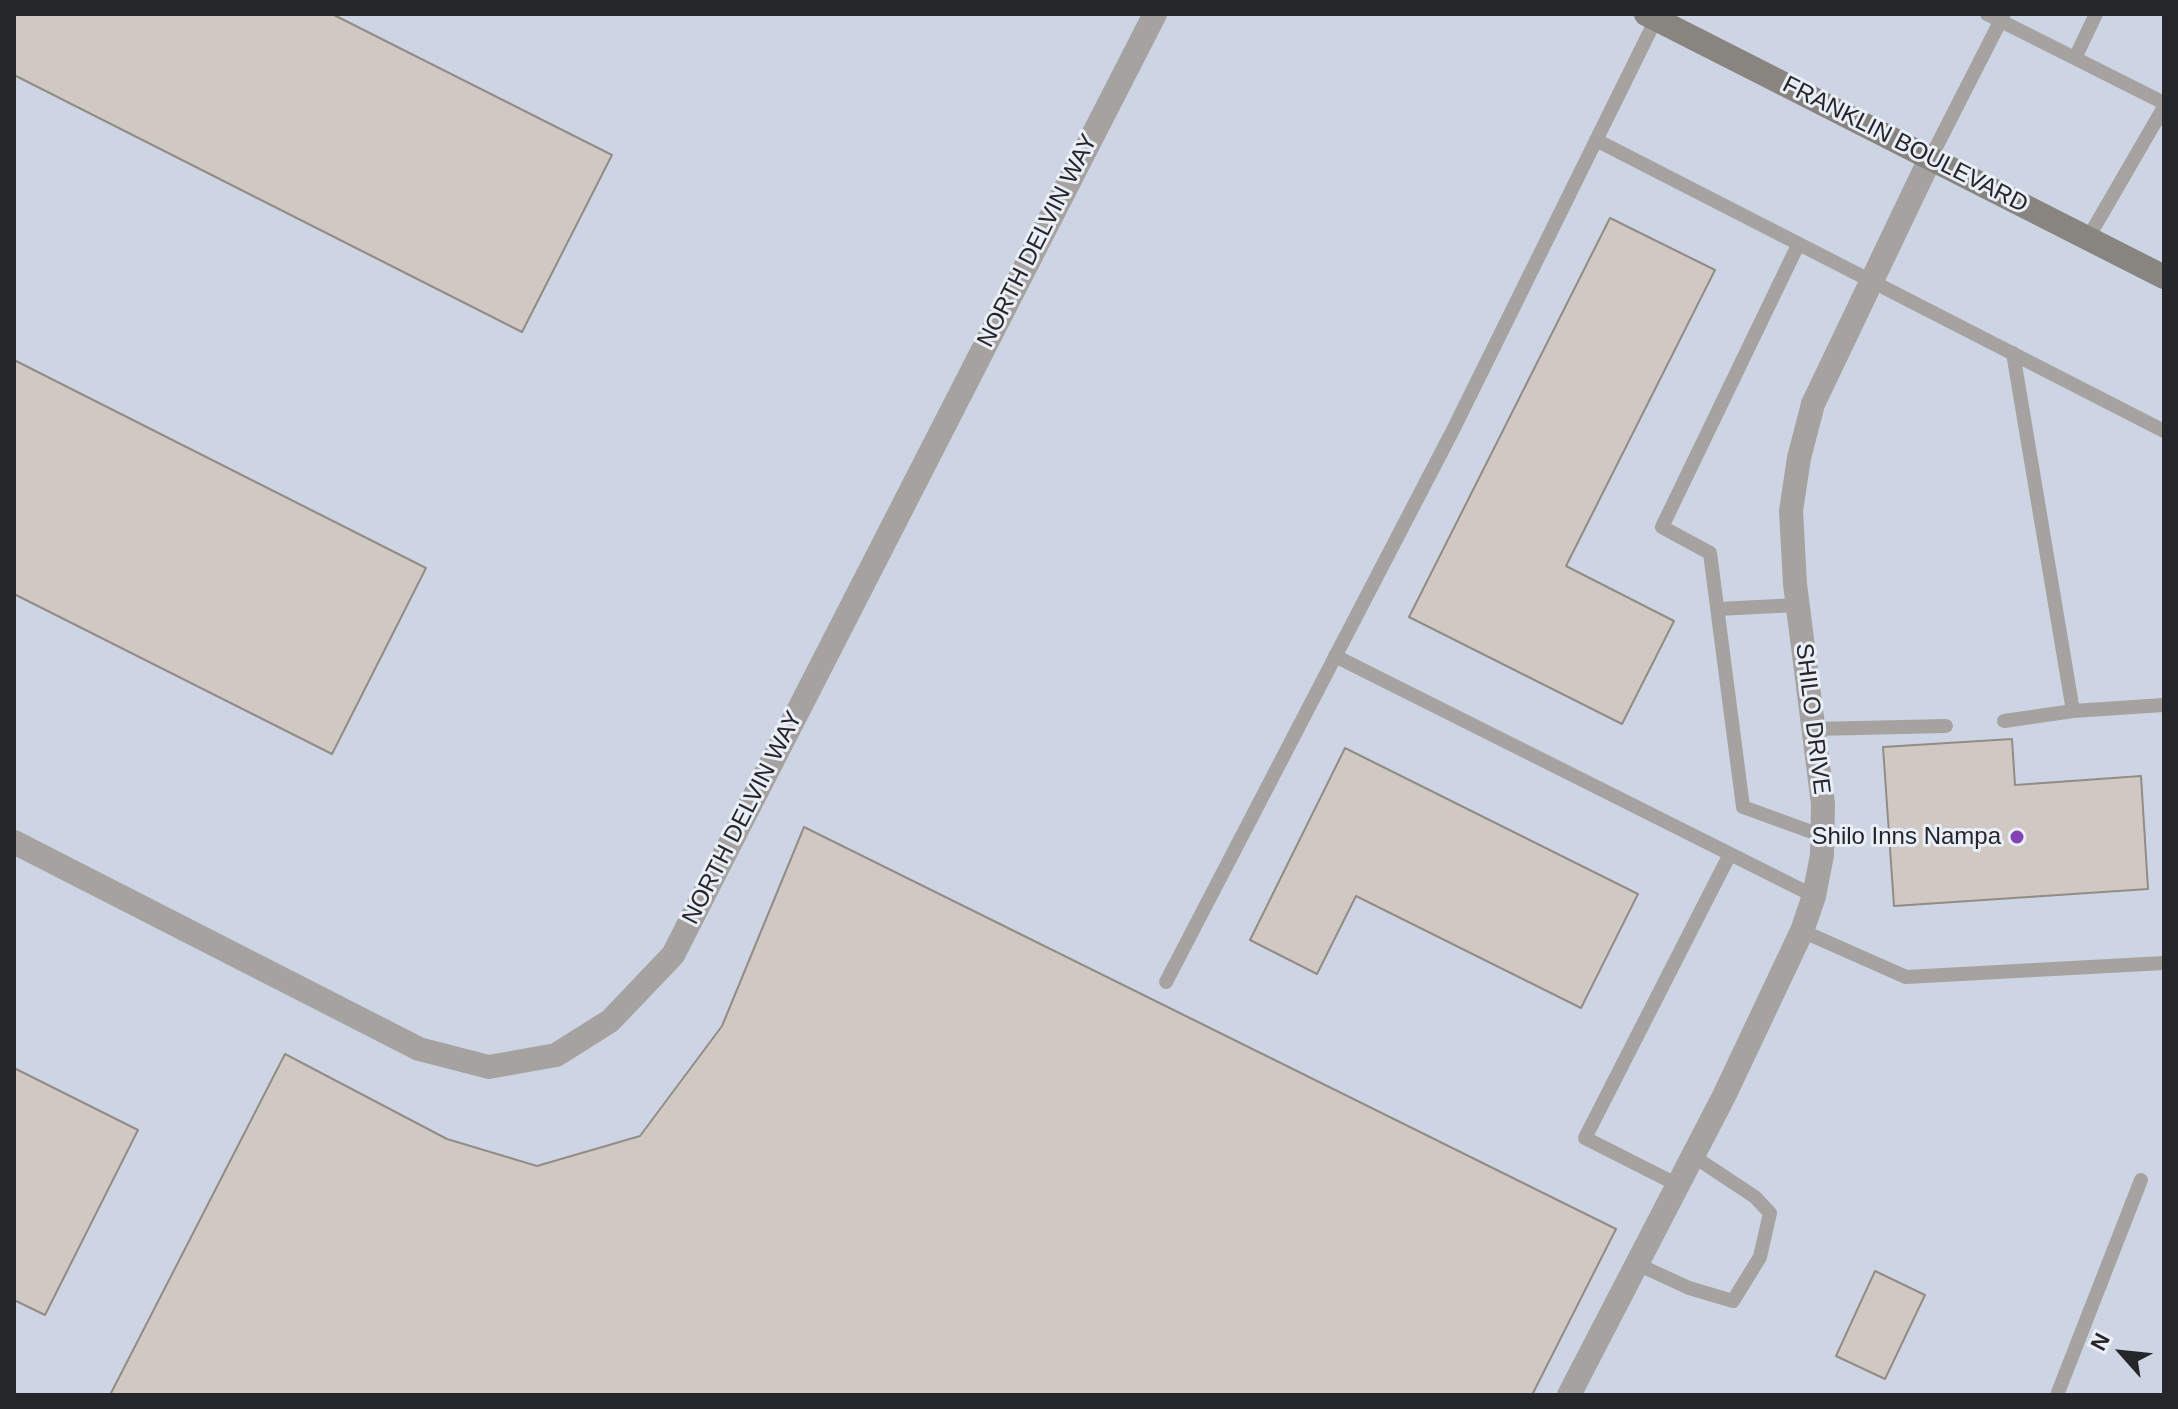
<!DOCTYPE html>
<html>
<head>
<meta charset="utf-8">
<style>
	body { margin:0 }
	#map { position:relative; width:2178px; height:1409px; overflow:hidden; background:#dde1e9; font-family:Arial,sans-serif }
	canvas { display:block }
	.frame { position:absolute; inset:0; border:16px solid #252629; pointer-events:none }
	.north { position:absolute; left:2082px; top:1313px; width:80px; height:80px; -webkit-text-stroke:6px #eaeef6; paint-order:stroke; rotate:297deg; font-size:22px; font-weight:700; line-height:32px; text-align:center; color:#252629 }
	.north::after { content:''; display:block; margin:auto; width:28px; height:36px; background:#252629; clip-path:polygon(50% 0,100% 100%,50% 72%,0 100%) }
</style>
</head>
<body>
<div id="map">
<canvas width="2178" height="1409"></canvas>
<div class="frame"></div>
<div class="north">N</div>
</div>
<script>
const g = document.querySelector('canvas').getContext('2d');
g.lineJoin = 'round';
function fillPath(path, color) {
  g.fillStyle = color;
  g.fill(path, 'evenodd');
}
function poly(rows) {
  const path = new Path2D();
  for (const r of rows) {
    path.moveTo(r[0], r[1]);
    for (let i = 2; i < r.length; i += 2) path.lineTo(r[i], r[i + 1]);
  }
  return path;
}
function strokePath(path, color, width, dash) {
  g.strokeStyle = color;
  g.lineWidth = width;
  g.lineCap = dash ? 'butt' : 'round';
  g.setLineDash(dash || []);
  g.stroke(path);
}
function write(font, color, halo, rows, align = 'center') {
  g.font = font + ' Arial,sans-serif';
  g.lineWidth = 6;
  g.setLineDash([]);
  g.textBaseline = 'middle';
  g.strokeStyle = halo;
  g.fillStyle = color;
  for (const [text, x, y, turn = 0] of rows) {
    g.save();
    g.translate(x, y);
    g.rotate((+turn || 0) * Math.PI / 180);
    g.textAlign = isNaN(turn) ? turn : align;
    if (halo) g.strokeText(text, 0, 0);
    g.fillText(text, 0, 0);
    g.restore();
  }
}
const built = poly([
	[14,14,2164,14,2164,1395,14,1395]
]);
const building = poly([
	[14,14,332,14,612,155,522,332,14,75,14,14],
	[1610,218,1715,270,1566,566,1674,621,1622,724,1409,617,1610,218],
	[14,360,426,568,332,754,14,594,14,360],
	[2012,739,2015,785,2141,776,2148,889,1894,906,1883,747,2012,739],
	[1345,748,1638,894,1581,1008,1356,896,1317,974,1250,940,1345,748],
	[804,827,1616,1229,1532,1395,110,1395,285,1054,447,1139,537,1166,640,1136,722,1026,804,827],
	[14,1068,138,1130,45,1315,14,1300,14,1068],
	[1875,1271,1925,1295,1885,1379,1836,1356,1875,1271]
]);
const service = poly([
	[1987,14,2164,103],
	[2075,58,2096,14],
	[1596,140,2164,431],
	[1930,159,2004,14],
	[2088,238,2164,107],
	[1798,245,1662,527,1710,553,1743,807,1823,836],
	[2013,353,2073,711,2164,705],
	[1718,609,1797,605],
	[1335,656,1814,896],
	[2004,721,2073,711],
	[1814,729,1946,726],
	[1802,931,1906,977,2164,963],
	[1166,982,1453,430,1656,19],
	[1678,1185,1585,1138,1730,854],
	[1637,1264,1689,1288,1733,1301,1760,1257,1770,1213,1755,1197,1693,1156],
	[2057,1395,2141,1180]
]);
const minor = poly([
	[14,842,419,1049,489,1067,556,1055,610,1021,673,955,1155,14],
	[1569,1395,1724,1096,1802,931,1814,896,1822,855,1823,804,1795,584,1791,511,1799,458,1813,404,1930,159]
]);
const secondary = poly([
	[1646,14,2164,277]
]);
const markers = [
	[2017,837,8,"#8540b3"]
];
const streetNames = [
	["FRANKLIN BOULEVARD",1905,145,27],
	["NORTH DELVIN WAY",1038,241,-63],
	["SHILO DRIVE",1812,719,83],
	["NORTH DELVIN WAY",743,818,-63]
];
const poiNames = [
	["Shilo Inns Nampa",2001,837]
];
fillPath(built, '#cdd5e4');
fillPath(building, '#d0c8c2');
strokePath(building, '#938c86', 2);
strokePath(service, '#a5a29f', 14);
strokePath(minor, '#a5a29f', 24);
strokePath(secondary, '#88847f', 24);
for (const [x, y, r, color] of markers) {
  const dot = new Path2D();
  dot.arc(x, y, r, 0, 2 * Math.PI);
  g.fillStyle = color;
  g.fill(dot);
  strokePath(dot, '#eaeef6', 3);
}
write('24px', '#252629', '#eaeef6', streetNames);
write('24px', '#252629', '#eaeef6', poiNames, 'right');
</script>
</body>
</html>
